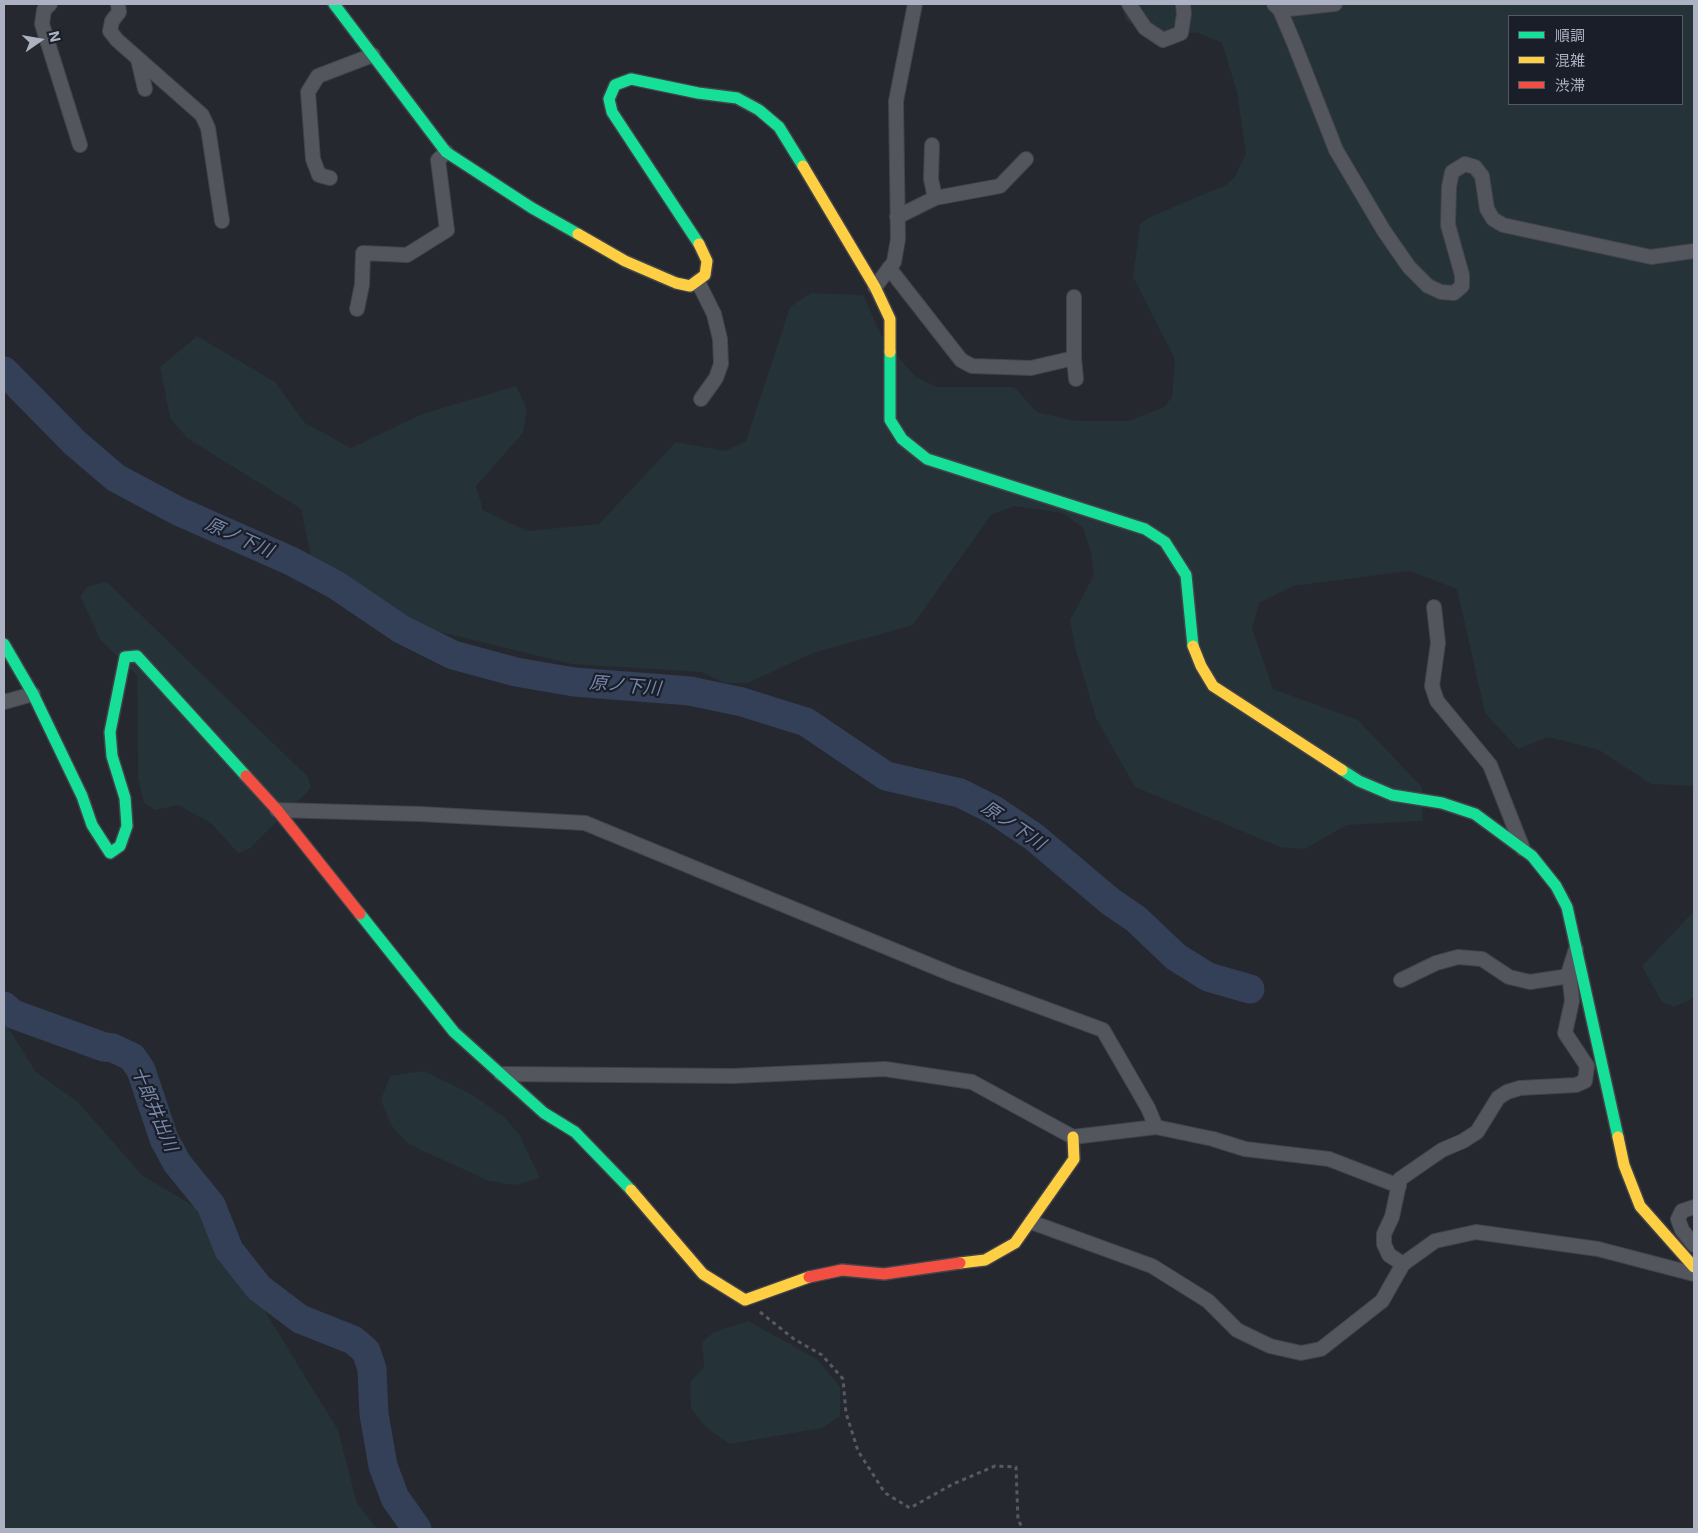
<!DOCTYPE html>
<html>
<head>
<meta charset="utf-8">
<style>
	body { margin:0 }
	#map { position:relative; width:1698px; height:1533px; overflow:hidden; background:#25282f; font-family:Inter,"Noto Sans JP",sans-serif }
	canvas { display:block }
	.frame { position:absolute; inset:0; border:5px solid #adb2c2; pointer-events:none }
	.legend { position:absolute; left:1508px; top:15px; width:175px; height:90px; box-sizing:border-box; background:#191e29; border:1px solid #545966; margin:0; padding:6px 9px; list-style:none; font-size:15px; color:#adb2c2 }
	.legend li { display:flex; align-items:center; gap:10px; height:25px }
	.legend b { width:25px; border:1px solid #545966 }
	.north { position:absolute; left:15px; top:15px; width:50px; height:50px; -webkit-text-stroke:4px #191e29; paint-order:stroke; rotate:77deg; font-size:14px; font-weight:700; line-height:20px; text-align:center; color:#adb2c2 }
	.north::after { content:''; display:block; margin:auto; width:18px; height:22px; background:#adb2c2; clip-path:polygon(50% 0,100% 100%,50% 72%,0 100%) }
</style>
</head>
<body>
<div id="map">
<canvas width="1698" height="1533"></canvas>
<div class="frame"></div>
<ul class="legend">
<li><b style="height:6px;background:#16e098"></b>順調</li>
<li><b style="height:6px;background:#ffcf43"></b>混雑</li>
<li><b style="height:6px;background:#f24e42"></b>渋滞</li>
</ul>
<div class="north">N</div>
</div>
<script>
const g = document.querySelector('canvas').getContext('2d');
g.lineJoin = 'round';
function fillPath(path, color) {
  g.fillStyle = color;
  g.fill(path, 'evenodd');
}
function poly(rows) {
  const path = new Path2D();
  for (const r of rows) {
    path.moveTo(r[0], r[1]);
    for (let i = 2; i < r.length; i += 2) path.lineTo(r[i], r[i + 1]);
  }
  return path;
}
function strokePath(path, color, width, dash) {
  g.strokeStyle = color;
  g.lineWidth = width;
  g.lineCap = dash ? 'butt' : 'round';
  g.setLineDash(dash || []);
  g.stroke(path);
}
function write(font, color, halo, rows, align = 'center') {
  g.font = font + ' Inter,"Noto Sans JP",sans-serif';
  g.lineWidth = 4.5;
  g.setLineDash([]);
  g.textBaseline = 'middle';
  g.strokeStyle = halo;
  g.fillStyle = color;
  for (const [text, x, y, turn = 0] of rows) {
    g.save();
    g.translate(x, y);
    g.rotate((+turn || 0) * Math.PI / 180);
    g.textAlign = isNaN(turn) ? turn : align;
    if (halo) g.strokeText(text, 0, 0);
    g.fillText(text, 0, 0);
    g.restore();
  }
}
const green = poly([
	[1121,4,1694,4,1694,786,1651,784,1599,750,1548,737,1518,749,1485,713,1457,589,1409,571,1293,586,1259,603,1252,628,1273,689,1358,720,1422,787,1423,821,1347,825,1304,849,1280,847,1135,787,1096,718,1075,647,1070,620,1094,575,1091,552,1083,528,1063,513,1014,506,991,515,913,625,813,653,748,683,724,683,701,672,572,664,386,619,311,557,301,509,187,438,170,418,160,367,197,336,275,382,305,423,351,448,422,414,516,386,527,409,523,433,476,486,483,510,527,531,599,524,676,442,725,451,746,441,790,307,811,293,863,295,884,341,916,377,937,387,1014,387,1037,412,1077,421,1129,421,1164,407,1172,397,1175,359,1133,277,1140,224,1150,217,1226,185,1235,177,1246,153,1237,92,1222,43,1198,33,1150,32,1126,21],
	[1509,16,1682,16,1682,104,1509,104],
	[107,582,308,777,311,788,249,849,238,853,211,823,178,805,155,810,144,803,138,777,137,675,101,641,80,596,88,586],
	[1694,911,1694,998,1674,1007,1662,1002,1642,966],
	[4,1012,9,1029,36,1072,78,1102,143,1176,204,1212,338,1430,357,1503,377,1529,4,1529],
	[424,1071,471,1094,503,1116,519,1134,540,1178,515,1185,489,1181,408,1144,391,1125,381,1100,390,1076],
	[748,1321,817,1359,840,1387,840,1416,822,1428,730,1444,708,1429,691,1409,690,1382,704,1367,702,1342,714,1332]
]);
const river = poly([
	[4,371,75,443,116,478,178,511,291,561,336,585,401,629,453,655,516,672,574,682,690,691,742,702,806,722,886,776,960,793,994,810,1034,837,1111,902,1136,919,1176,957,1208,977,1250,989],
	[4,1006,13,1014,104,1047,113,1048,132,1057,141,1070,164,1139,177,1163,211,1205,229,1250,259,1288,300,1319,353,1340,366,1351,372,1369,374,1414,383,1466,395,1498,417,1529]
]);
const path = poly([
	[760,1312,794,1339,822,1355,843,1379,846,1413,858,1451,885,1493,910,1508,953,1484,995,1466,1016,1467,1018,1520,1023,1529]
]);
const street = poly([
	[50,4,44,10,42,24,80,145],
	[118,4,119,12,112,21,110,31,117,40,202,115,208,128,222,221],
	[1129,4,1145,28,1163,40,1181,33,1184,14,1183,4],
	[1274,4,1280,10,1294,43,1336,150,1384,231,1409,267,1428,286,1441,292,1454,293,1462,286,1462,275,1448,225,1449,187,1452,172,1465,164,1475,167,1482,176,1487,209,1493,219,1503,225,1651,257,1694,251],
	[1280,10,1335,4],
	[138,59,145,89],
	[932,145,931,179,935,198],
	[330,178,319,175,313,159,308,92,318,76,373,55],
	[897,217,935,198,1000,186,1026,159],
	[889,268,961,360,972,366,1031,368,1074,358,1074,297],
	[698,282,714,314,720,339,721,364,716,378,701,399],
	[875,287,894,262,898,239,896,101,915,4],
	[357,309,362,285,363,253,407,255,447,230,438,160,446,152],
	[1074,358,1076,379],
	[1434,607,1438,643,1432,686,1437,701,1490,765,1523,849],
	[4,702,33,694],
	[277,810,420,814,585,823,954,975,1103,1030,1148,1108,1156,1127],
	[1401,980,1436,963,1458,957,1482,959,1509,977,1530,982,1569,976],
	[501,1074,733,1076,885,1069,972,1082,1073,1137,1156,1127,1213,1139,1245,1149,1329,1159,1399,1186],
	[1694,1207,1682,1211,1678,1219,1682,1230,1694,1245],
	[1031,1222,1152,1266,1208,1301,1237,1330,1270,1346,1301,1353,1321,1349,1382,1301,1403,1264,1435,1241,1476,1232,1598,1249,1694,1274],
	[1403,1264,1389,1255,1384,1244,1384,1234,1392,1217,1400,1179,1442,1150,1463,1141,1477,1132,1498,1098,1507,1092,1520,1088,1576,1085,1585,1081,1587,1066,1565,1033,1572,1001,1569,971,1576,949]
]);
const fast = poly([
	[334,4,446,152,532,208,578,234],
	[699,244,612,112,609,99,615,85,631,79,698,93,737,98,759,110,779,127,803,166],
	[890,352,890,420,902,439,927,459,1145,529,1165,542,1186,575,1193,646],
	[4,644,33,694,82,796,92,825,110,853,120,846,127,826,125,798,112,756,110,732,125,657,137,656,246,776],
	[1342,770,1359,781,1392,795,1442,803,1475,814,1532,856,1556,886,1567,907,1618,1137],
	[360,914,454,1032,544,1113,575,1132,631,1190]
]);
const slow = poly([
	[803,166,875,287,890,319,890,352],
	[578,234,625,261,676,283,690,286,705,275,707,261,699,244],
	[1193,646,1201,666,1213,686,1342,770],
	[1618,1137,1624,1165,1640,1206,1694,1267],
	[631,1190,703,1274,745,1300,809,1277],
	[960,1263,985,1260,1015,1243,1074,1159,1073,1137]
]);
const jam = poly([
	[246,776,277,810,360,914],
	[809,1277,842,1270,884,1274,960,1263]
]);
const waterNames = [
	["原ノ下川",239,538,24],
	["原ノ下川",625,686,5],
	["原ノ下川",1013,826,34],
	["十郎井出川",154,1109,67]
];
fillPath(green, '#253237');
strokePath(river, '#344058', 29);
strokePath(street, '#42444a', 16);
strokePath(fast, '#42444a', 14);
strokePath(slow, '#42444a', 14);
strokePath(jam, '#42444a', 14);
strokePath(path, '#585a61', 3, [4, 4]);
strokePath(street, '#54565e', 14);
strokePath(fast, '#16e098', 11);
strokePath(slow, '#ffcf43', 11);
strokePath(jam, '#f24e42', 11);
write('italic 18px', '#7786a9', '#191e29', waterNames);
</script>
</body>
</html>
